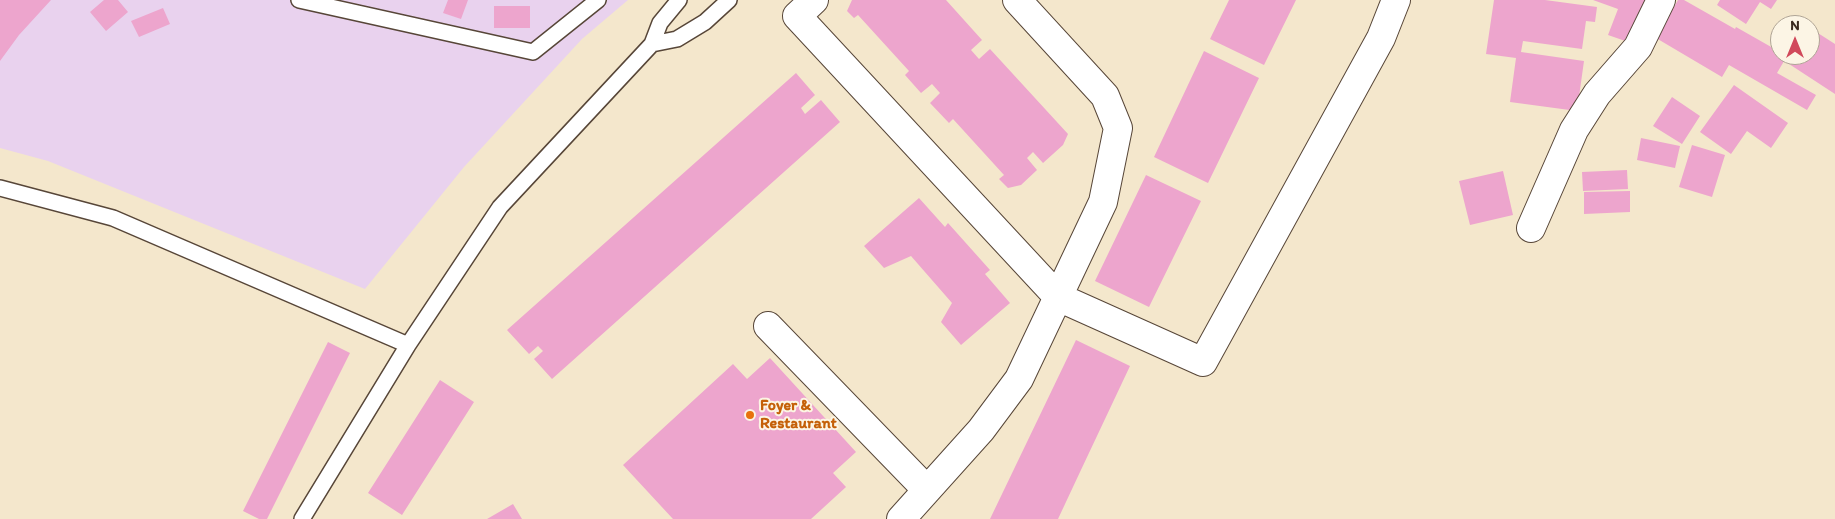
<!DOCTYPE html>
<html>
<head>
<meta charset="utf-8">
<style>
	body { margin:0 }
	#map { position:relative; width:1835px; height:519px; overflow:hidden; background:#f4e7cc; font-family:Itim,sans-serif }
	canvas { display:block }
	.north { position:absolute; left:1770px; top:15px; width:50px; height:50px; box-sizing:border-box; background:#fcf5e5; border:1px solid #afa495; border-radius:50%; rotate:0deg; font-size:14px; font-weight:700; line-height:20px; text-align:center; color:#3b2a1e }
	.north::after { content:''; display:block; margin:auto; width:18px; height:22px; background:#d1495b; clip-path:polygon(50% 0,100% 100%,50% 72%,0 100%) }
</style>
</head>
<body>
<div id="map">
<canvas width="1835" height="519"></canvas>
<div class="north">N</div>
</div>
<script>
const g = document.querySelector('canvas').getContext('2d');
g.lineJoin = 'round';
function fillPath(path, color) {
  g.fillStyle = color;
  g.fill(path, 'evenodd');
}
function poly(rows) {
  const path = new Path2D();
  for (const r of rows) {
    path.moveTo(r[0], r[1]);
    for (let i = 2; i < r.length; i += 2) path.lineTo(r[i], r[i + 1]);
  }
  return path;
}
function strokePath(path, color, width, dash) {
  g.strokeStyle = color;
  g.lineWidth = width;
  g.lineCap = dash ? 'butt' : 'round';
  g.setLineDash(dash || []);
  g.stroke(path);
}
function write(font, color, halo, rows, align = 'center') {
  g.font = font + ' Itim,sans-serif';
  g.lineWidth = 4;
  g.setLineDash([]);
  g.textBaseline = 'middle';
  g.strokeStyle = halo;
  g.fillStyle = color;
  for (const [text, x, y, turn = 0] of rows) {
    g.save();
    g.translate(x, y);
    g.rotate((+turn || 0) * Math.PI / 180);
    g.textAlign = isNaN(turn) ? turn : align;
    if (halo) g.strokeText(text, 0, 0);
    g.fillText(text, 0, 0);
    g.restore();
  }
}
const built = poly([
	[0,0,628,0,582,39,464,167,365,289,48,161,0,148]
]);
const building = poly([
	[0,0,51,0,19,35,0,61],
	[104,0,118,0,128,12,106,31,90,12],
	[448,0,468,0,461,19,443,13],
	[852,0,946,0,982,40,971,50,979,59,990,49,1068,134,1063,145,1043,163,1033,152,1027,158,1037,170,1021,185,1008,188,999,179,1004,175,953,119,949,123,930,103,940,93,932,84,921,93,905,75,909,71,858,15,854,18,847,11],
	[1229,0,1296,0,1264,65,1210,39],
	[1494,0,1545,0,1597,7,1595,22,1586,21,1582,49,1523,41,1521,52,1584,61,1577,111,1510,102,1516,58,1486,54],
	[1593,0,1650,0,1634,44,1608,35,1618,9],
	[1678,0,1684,0,1735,29,1736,27,1780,52,1780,55,1787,56,1777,73,1816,95,1807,110,1729,65,1722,77,1656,38],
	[1720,0,1777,0,1771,9,1760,2,1746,24,1717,5],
	[494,6,530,6,530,28,494,28],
	[163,8,170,24,139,37,131,21],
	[1810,28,1835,44,1835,94,1786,62,1790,55,1810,55],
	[1204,51,1259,78,1208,183,1154,157],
	[796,73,815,95,801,108,805,114,821,100,840,122,552,379,534,359,543,351,538,346,529,354,507,330],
	[1734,85,1788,123,1771,148,1747,131,1731,154,1700,132],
	[1672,97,1700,116,1682,144,1653,126],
	[1641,138,1680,146,1675,168,1637,160],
	[1692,145,1725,155,1712,197,1679,187],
	[1627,170,1628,189,1583,191,1582,172],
	[1503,171,1513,215,1470,225,1459,181],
	[1146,175,1201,201,1149,307,1095,281],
	[1630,191,1630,212,1584,214,1584,192],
	[919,198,945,227,948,223,990,270,985,274,1010,303,961,345,941,322,952,303,911,256,884,268,864,246],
	[1076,340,1130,366,1080,472,1058,519,990,519],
	[328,342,350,353,267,519,259,519,243,511],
	[770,358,856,452,833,473,846,487,811,519,673,519,623,465,733,364,747,379],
	[440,380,474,402,402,515,368,493],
	[513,504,522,519,487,519]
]);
const lane = poly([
	[299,0,533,52,598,0],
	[652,44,677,39,705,22,729,0],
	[0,188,113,218,408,345],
	[302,519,408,345,500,207,652,44,660,23,679,0]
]);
const street = poly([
	[814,0,797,16,1058,297,1203,362,1381,38,1396,0],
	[1531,228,1574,130,1597,94,1638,47,1661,0],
	[768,326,927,490],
	[901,519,981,430,1019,379,1103,202,1118,128,1105,96,1017,0]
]);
const markers = [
	[750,415,5,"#e8710a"]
];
const foodNames = [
	["Foyer &",760,406],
	["Restaurant",760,424]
];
fillPath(built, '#e9d2ee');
fillPath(building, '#eda5cd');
strokePath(lane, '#574638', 18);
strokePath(street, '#574638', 30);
strokePath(lane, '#fff', 15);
strokePath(street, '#fff', 28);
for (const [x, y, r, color] of markers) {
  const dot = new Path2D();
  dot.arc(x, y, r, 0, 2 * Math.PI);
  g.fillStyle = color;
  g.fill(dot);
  strokePath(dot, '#fcf5e5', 2);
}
write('bold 16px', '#c56008', '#fcf5e5', foodNames, 'left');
</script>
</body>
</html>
